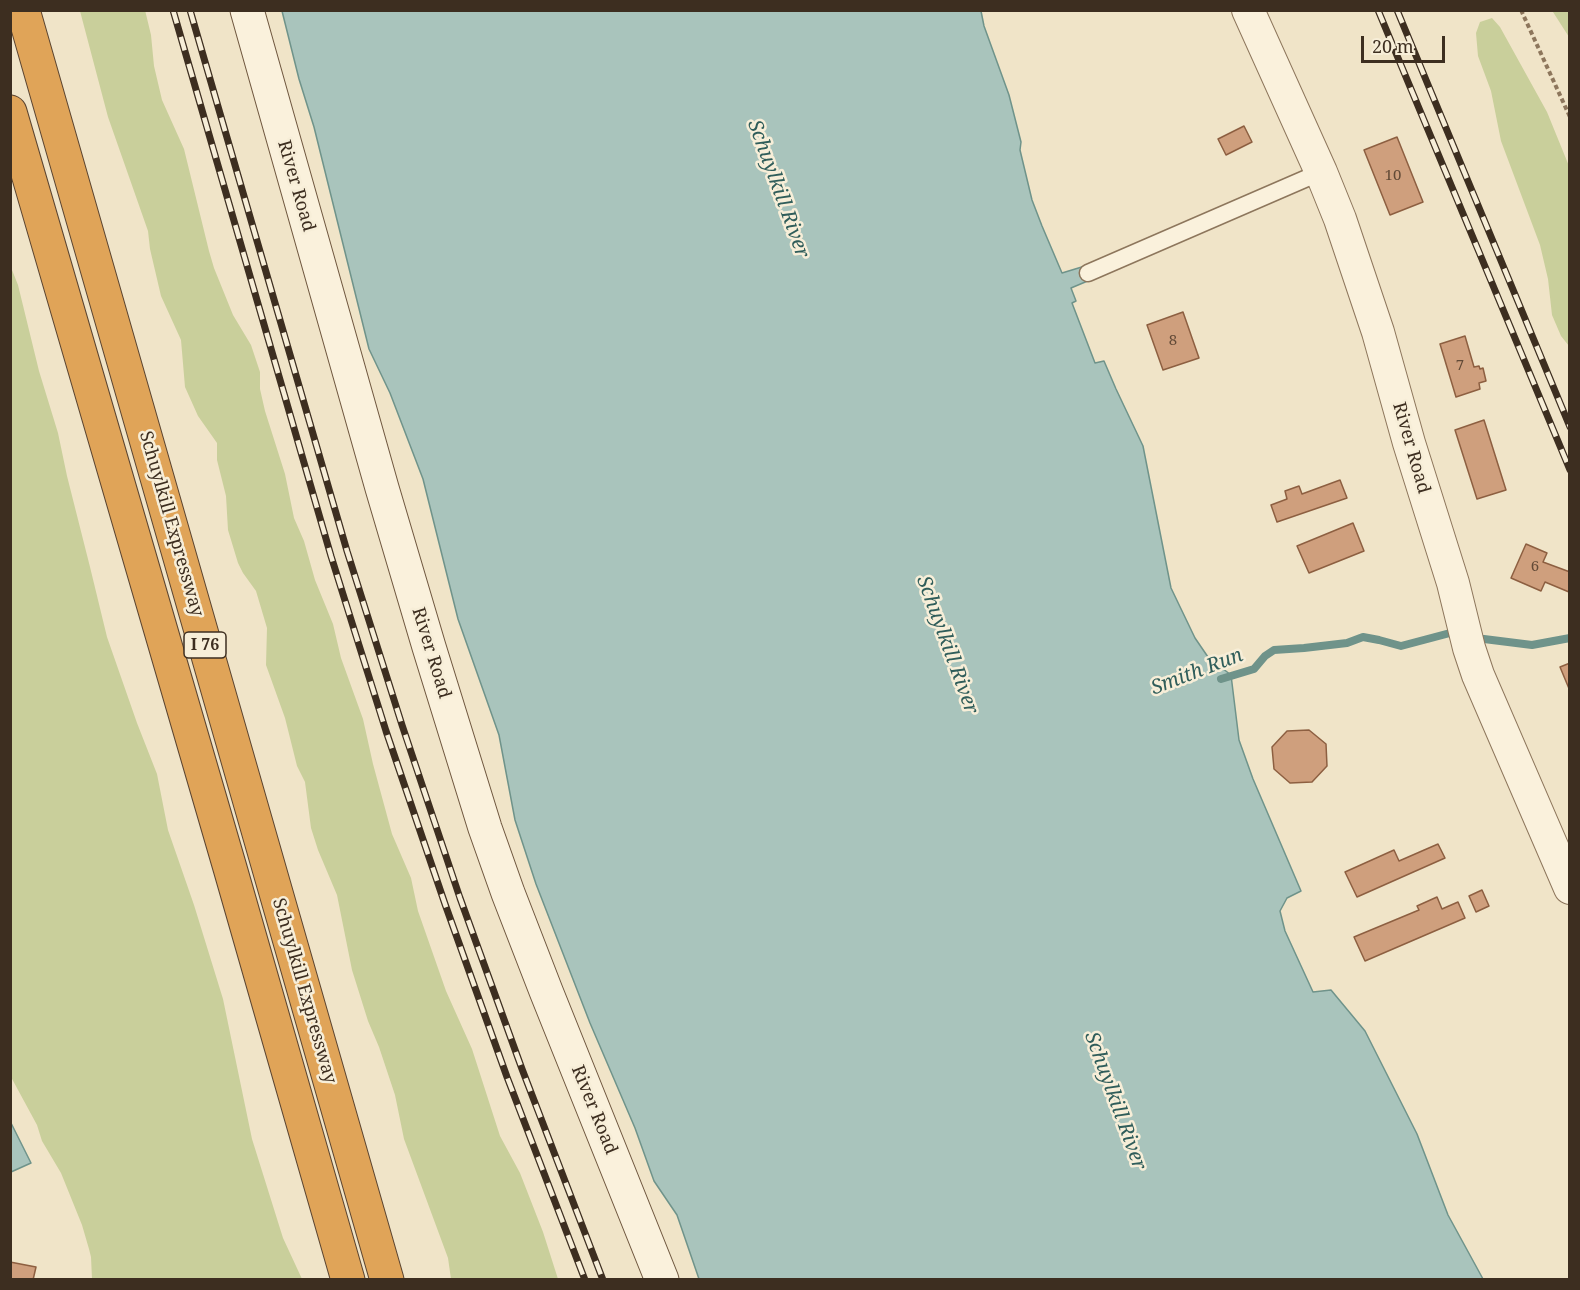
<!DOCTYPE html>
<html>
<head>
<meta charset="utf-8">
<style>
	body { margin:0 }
	#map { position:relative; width:1580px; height:1290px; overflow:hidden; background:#f0e4c8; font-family:"Noto Serif",serif }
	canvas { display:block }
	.frame { position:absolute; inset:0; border:12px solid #3d2e20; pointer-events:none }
	.scale { position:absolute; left:1361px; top:36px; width:84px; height:27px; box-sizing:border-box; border:3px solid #3d2e20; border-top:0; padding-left:8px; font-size:18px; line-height:21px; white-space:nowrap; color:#3d2e20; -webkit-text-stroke:4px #f7eed8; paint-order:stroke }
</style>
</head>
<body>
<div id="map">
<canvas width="1580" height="1290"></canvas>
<div class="frame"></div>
<div class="scale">20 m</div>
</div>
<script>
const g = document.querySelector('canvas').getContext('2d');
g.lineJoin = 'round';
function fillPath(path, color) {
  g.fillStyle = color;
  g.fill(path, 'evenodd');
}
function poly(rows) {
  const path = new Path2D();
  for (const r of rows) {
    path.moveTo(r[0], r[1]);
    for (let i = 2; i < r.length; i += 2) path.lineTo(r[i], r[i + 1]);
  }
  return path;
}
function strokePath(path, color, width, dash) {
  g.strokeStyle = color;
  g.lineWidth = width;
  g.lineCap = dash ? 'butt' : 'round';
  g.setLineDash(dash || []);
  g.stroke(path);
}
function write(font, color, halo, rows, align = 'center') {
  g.font = font + ' "Noto Serif",serif';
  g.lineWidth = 5;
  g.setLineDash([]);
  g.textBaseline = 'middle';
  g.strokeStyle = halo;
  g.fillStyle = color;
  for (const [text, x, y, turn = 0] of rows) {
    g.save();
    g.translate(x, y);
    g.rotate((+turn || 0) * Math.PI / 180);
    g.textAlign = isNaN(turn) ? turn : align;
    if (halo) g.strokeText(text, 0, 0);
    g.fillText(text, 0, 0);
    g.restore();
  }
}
const green = poly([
	[145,10,151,35,154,66,162,100,184,149,209,251,214,268,233,315,251,345,260,372,260,389,265,411,285,474,294,518,304,541,315,580,333,624,341,658,363,719,373,764,392,834,411,878,418,911,446,991,472,1049,500,1136,520,1173,543,1232,558,1279,451,1279,448,1258,404,1139,395,1095,379,1047,368,1021,352,970,337,895,318,850,311,828,305,782,297,766,285,718,266,665,267,628,256,591,243,573,238,563,228,530,226,496,217,460,217,443,198,416,185,387,181,340,161,296,150,249,148,231,108,117,80,11],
	[1552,11,1569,11,1569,37,1553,12],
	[1492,18,1500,27,1547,112,1569,166,1569,346,1561,336,1552,315,1548,279,1540,245,1501,141,1491,91,1478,56,1476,33,1480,22],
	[10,265,18,285,39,371,58,433,67,476,90,567,107,637,137,723,157,774,168,830,194,905,223,999,252,1139,283,1238,302,1279,92,1279,91,1257,89,1249,82,1225,61,1173,42,1141,37,1125,11,1077]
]);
const water = poly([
	[282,11,981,11,984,26,1009,95,1021,142,1020,150,1032,200,1042,226,1062,273,1085,266,1090,280,1071,288,1076,301,1072,303,1095,363,1104,361,1116,389,1143,446,1171,588,1195,638,1208,657,1231,675,1239,740,1253,779,1301,891,1287,898,1280,911,1285,931,1313,992,1331,990,1365,1031,1417,1134,1448,1215,1483,1279,699,1279,677,1215,654,1181,635,1128,590,1023,536,884,515,820,499,735,458,619,423,479,390,393,369,349,314,127,299,79,282,11],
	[10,1121,31,1163,11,1172,10,1170,10,1121]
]);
const stream = poly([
	[1484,639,1532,645,1570,638],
	[1221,679,1254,669,1265,656,1274,650,1304,648,1347,643,1363,637,1379,640,1401,646,1450,633]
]);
const building = poly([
	[1244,126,1252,142,1226,155,1218,139,1244,126],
	[1397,137,1423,202,1390,215,1364,150,1397,137],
	[1183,312,1199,358,1163,370,1147,325,1183,312],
	[1465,336,1474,367,1479,366,1480,369,1483,368,1486,381,1479,383,1480,389,1456,397,1440,344,1465,336],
	[1484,420,1506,490,1477,499,1455,430,1484,420],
	[1340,480,1347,498,1277,522,1271,505,1287,499,1285,491,1299,486,1302,494,1340,480],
	[1353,523,1364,551,1309,573,1297,546,1353,523],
	[1526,544,1547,553,1543,562,1570,572,1569,592,1545,582,1541,591,1511,578,1526,544],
	[1570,663,1570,691,1560,667,1570,663],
	[1309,730,1326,744,1327,766,1312,782,1290,783,1274,769,1272,747,1287,731,1309,730],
	[1438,844,1445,858,1357,897,1345,872,1394,850,1399,861,1438,844],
	[1482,890,1489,906,1476,912,1469,896,1482,890],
	[1437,897,1442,909,1458,902,1465,918,1365,961,1354,937,1419,910,1417,906,1437,897],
	[10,1262,36,1267,33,1280,10,1280,10,1262]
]);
const path = poly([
	[1521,10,1570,117]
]);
const lane = poly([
	[1088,273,1321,172]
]);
const street = poly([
	[1248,10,1321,172,1340,219,1378,332,1409,443,1453,583,1469,648,1478,675,1570,888]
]);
const secondary = poly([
	[247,10,382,488,429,647,485,828,508,893,546,991,662,1280]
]);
const highway = poly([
	[23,10,387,1280],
	[10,112,230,868,348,1280]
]);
const rail = poly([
	[173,10,331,556,386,731,445,904,507,1077,585,1280],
	[190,10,347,551,402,725,460,898,522,1069,603,1280],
	[1378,10,1570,470],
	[1397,10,1570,427]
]);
const numberNames = [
	["10",1393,176],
	["8",1173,341],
	["7",1460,366],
	["6",1535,567]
];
const shields = [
	[205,645,42]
];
const shieldNames = [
	["I 76",205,645]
];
const streetNames = [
	["River Road",296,186,74],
	["River Road",1411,448,74],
	["Schuylkill Expressway",171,524,74],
	["River Road",431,653,73],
	["Schuylkill Expressway",304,991,74],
	["River Road",594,1110,68]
];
const waterNames = [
	["Schuylkill River",778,189,70],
	["Schuylkill River",947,645,70],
	["Smith Run",1197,672,-21],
	["Schuylkill River",1115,1101,70]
];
fillPath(green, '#c9cf9b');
fillPath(water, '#a9c4bc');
strokePath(water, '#6f938a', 1.5);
strokePath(stream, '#6f938a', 8);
fillPath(building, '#cf9f7d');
strokePath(building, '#8d5f41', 1.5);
strokePath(lane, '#8d765c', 19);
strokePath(street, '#8d765c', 34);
strokePath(secondary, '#6f573f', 35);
strokePath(highway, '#5b4430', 35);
strokePath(path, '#8d765c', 4, [4.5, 3]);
strokePath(lane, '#faf1dc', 16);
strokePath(street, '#faf1dc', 32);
strokePath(secondary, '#faf1dc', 33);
strokePath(highway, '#e0a458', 33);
strokePath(rail, '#3d2e20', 7);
strokePath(rail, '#f7eed8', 4.5, [14]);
write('15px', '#624a37', null, numberNames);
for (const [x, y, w] of shields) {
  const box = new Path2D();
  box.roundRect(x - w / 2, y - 13, w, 26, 4.5);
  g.fillStyle = '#f7eed8';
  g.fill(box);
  strokePath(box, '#3d2e20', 1.5);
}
write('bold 16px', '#3d2e20', null, shieldNames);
write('18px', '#3d2e20', '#f7eed8', streetNames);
write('italic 20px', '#2f5d5a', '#f7eed8', waterNames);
</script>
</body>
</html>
